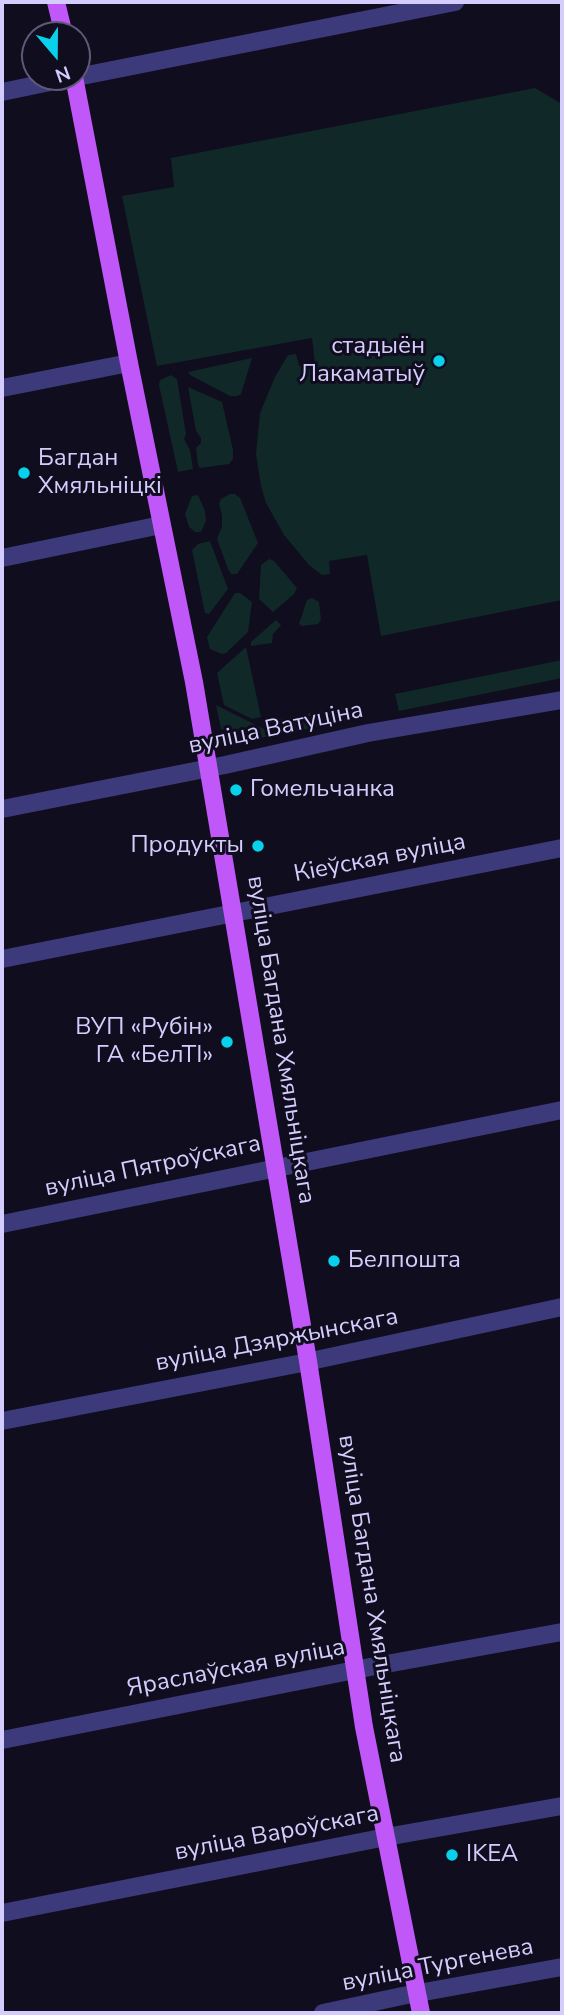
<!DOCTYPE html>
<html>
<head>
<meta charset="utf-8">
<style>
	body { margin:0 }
	#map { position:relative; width:564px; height:2015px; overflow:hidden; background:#100d1e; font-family:"Nunito Sans",sans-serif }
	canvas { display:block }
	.frame { position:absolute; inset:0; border:4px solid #d3ccfd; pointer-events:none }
	.north { position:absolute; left:21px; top:21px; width:70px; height:70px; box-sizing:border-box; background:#100d1e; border:2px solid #5e5977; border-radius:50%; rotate:160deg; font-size:19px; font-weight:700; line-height:28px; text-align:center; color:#d3ccfd }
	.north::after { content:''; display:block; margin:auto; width:24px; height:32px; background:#09d1ec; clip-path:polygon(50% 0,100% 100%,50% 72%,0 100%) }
</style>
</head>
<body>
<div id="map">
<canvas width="564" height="2015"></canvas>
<div class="frame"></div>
<div class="north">N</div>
</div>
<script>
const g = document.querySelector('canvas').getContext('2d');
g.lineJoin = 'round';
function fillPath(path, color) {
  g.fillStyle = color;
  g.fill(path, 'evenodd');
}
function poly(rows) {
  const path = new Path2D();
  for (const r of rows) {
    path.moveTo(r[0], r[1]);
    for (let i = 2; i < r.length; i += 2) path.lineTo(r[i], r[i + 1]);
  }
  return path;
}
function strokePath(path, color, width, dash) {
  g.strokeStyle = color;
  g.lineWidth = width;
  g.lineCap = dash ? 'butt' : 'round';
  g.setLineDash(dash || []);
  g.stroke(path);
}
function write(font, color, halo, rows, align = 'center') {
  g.font = font + ' "Nunito Sans",sans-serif';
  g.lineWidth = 6;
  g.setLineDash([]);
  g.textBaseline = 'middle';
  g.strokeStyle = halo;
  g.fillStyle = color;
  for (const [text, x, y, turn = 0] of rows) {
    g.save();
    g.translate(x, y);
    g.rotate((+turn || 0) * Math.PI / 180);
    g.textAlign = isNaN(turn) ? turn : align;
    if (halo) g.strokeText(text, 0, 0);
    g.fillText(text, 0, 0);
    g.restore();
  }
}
const green = poly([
	[535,88,562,104,562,600,381,636,367,555,329,561,330,574,322,575,309,565,284,535,266,503,261,486,256,454,260,413,275,377,288,355,296,354,299,366,315,364,312,338,157,366,122,196,174,187,171,158],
	[252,358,241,394,237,396,230,396,190,375,188,372],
	[171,375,177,379,186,434,184,439,190,450,193,469,178,472,159,385,160,380],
	[188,387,222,402,233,450,233,459,229,464,200,468,198,465,196,448,201,443,201,438,196,431],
	[230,494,235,494,240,498,258,543,237,574,231,574,228,569,217,539,222,526,222,515,219,504,221,499],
	[198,495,205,511,206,521,201,532,195,532,189,527,185,514,192,496],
	[210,541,228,589,209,614,205,613,192,550,198,544],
	[269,559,274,561,297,588,294,594,273,612,259,599,261,565],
	[235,593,240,593,252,602,248,632,226,653,222,654,210,649,207,637],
	[312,598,319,602,321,620,318,624,302,626,299,624,307,600],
	[276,620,281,625,273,634,272,643,251,646,251,642],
	[246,647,261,717,252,719,224,705,217,673],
	[562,660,562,678,399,711,395,694],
	[216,705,276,735,234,743,230,741,228,732,221,729],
	[350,705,358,709,358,716,355,719,283,734,261,723]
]);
const minor = poly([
	[77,77,455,2],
	[2,92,74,77],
	[2,388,129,363],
	[2,558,161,525],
	[2,809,225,765,368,733,562,700],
	[2,959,562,848],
	[2,1224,562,1110],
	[2,1421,297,1364,562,1307],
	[2,1740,370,1667,562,1632],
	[2,1913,386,1837,562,1806],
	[323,2013,402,1996,562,1967]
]);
const major = poly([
	[56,2,64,35],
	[74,77,129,363,194,682,308,1361,364,1727,421,2013]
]);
const markers = [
	[439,361,7,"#09d1ec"],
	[24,473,7,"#09d1ec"],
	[236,790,7,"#09d1ec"],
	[258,846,7,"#09d1ec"],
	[227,1042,7,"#09d1ec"],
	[334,1261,7,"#09d1ec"],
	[452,1855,7,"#09d1ec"]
];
const poiNames = [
	["стадыён",425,347,"right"],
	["Лакаматыў",425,375,"right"],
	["Багдан",38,459],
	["Хмяльніцкі",38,487],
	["Гомельчанка",250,790],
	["Продукты",244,846,"right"],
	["ВУП «Рубін»",213,1028,"right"],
	["ГА «БелТІ»",213,1056,"right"],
	["Белпошта",348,1261],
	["IKEA",466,1855]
];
const streetNames = [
	["вуліца Ватуціна",276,729,-12],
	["Кіеўская вуліца",380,859,-11],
	["вуліца Багдана Хмяльніцкага",280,1040,81],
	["вуліца Пятроўскага",153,1167,-12],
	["вуліца Дзяржынскага",277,1341,-11],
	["вуліца Багдана Хмяльніцкага",371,1599,81],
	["Яраслаўская вуліца",236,1669,-11],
	["вуліца Вароўскага",277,1834,-11],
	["вуліца Тургенева",438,1966,-11]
];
fillPath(green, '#102827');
strokePath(minor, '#3d3a7c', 18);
strokePath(major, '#bf57f9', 18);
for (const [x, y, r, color] of markers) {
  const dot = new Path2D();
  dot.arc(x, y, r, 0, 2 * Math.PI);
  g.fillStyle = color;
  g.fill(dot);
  strokePath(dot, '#100d1e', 2.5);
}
write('24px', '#d3ccfd', '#100d1e', poiNames, 'left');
write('24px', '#d3ccfd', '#100d1e', streetNames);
</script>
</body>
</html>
